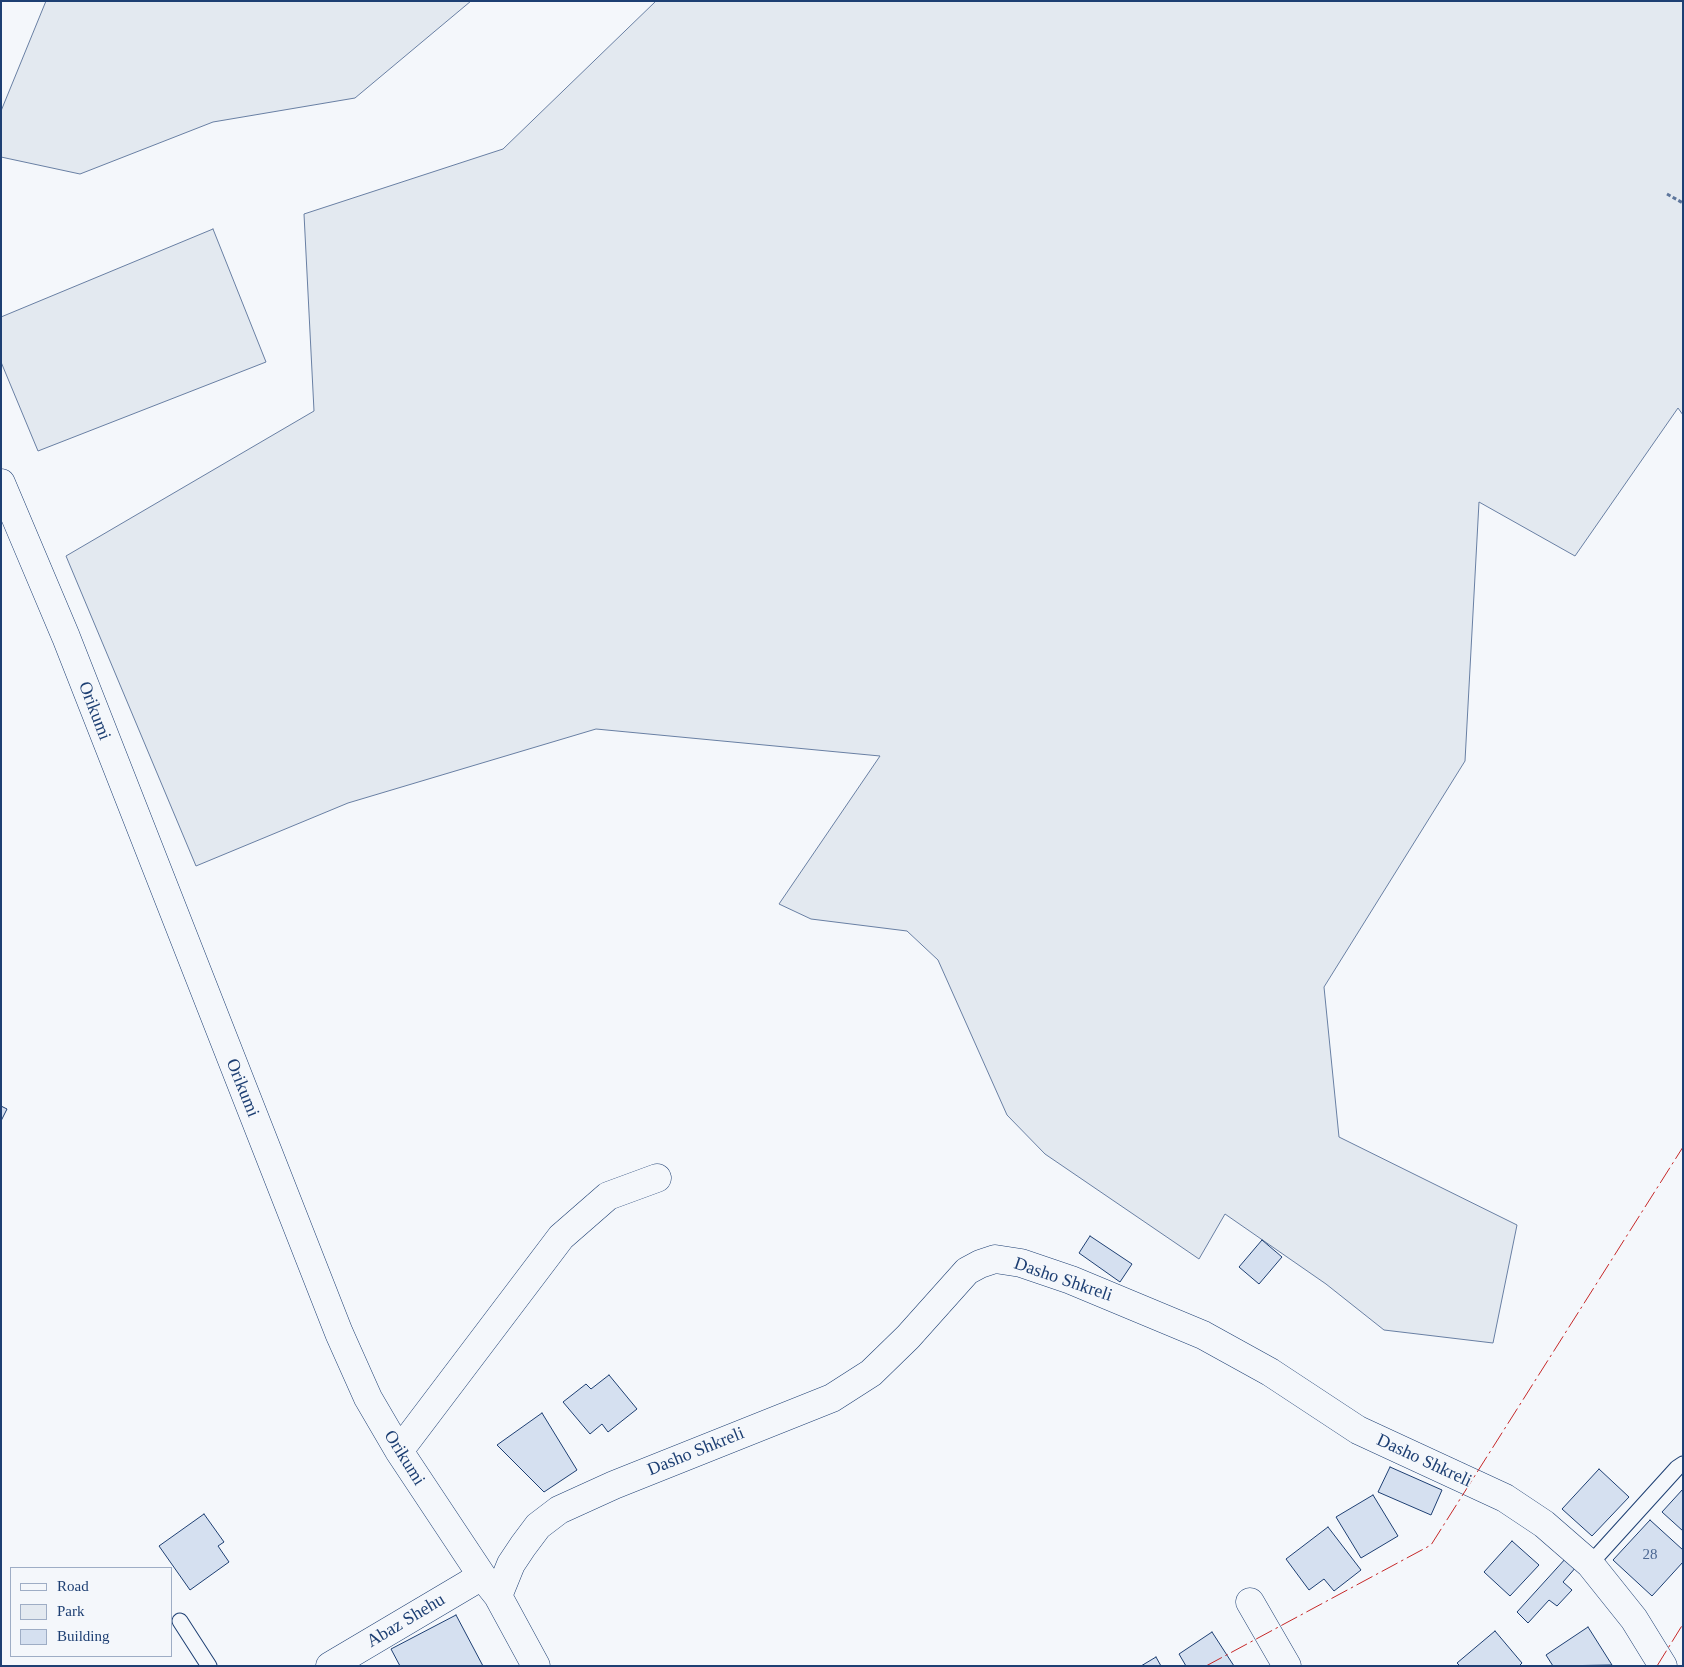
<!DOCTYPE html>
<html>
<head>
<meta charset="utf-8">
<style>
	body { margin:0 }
	#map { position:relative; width:1684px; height:1667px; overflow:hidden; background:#f4f7fb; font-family:Georgia,serif }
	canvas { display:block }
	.frame { position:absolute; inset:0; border:2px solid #1d3f73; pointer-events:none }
	.legend { position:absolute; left:10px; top:1567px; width:162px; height:90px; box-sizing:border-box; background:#f4f7fb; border:1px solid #9eadc5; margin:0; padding:6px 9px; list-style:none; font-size:15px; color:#1d3f73 }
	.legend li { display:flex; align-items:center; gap:10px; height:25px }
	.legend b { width:25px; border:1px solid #9eadc5 }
</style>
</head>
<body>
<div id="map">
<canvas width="1684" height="1667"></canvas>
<div class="frame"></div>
<ul class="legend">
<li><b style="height:6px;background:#f4f7fb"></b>Road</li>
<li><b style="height:14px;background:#e3e9f0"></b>Park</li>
<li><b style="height:14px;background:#d5e0f0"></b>Building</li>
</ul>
</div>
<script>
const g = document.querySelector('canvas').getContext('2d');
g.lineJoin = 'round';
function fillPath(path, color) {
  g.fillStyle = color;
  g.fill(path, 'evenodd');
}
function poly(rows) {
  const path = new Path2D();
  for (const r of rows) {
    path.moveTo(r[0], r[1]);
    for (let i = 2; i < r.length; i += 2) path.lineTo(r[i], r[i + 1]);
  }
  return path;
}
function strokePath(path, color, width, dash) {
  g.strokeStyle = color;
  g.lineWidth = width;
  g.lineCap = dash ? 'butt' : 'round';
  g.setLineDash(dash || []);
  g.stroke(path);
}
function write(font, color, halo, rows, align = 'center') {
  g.font = font + ' Georgia,serif';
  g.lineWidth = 4;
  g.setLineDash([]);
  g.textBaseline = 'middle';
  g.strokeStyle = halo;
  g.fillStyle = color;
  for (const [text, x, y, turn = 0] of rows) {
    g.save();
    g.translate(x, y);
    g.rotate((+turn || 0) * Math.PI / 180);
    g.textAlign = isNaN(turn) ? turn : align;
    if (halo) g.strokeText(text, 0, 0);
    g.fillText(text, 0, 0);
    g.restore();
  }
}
const green = poly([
	[46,1,471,1,355,98,213,122,80,174,1,157,1,111,46,1],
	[656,1,1683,1,1683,415,1678,408,1575,556,1479,502,1465,761,1324,987,1339,1137,1517,1225,1493,1343,1384,1330,1326,1284,1225,1214,1199,1259,1045,1154,1007,1115,938,960,907,931,811,919,779,904,880,756,596,729,348,803,196,866,66,556,314,411,304,214,503,149,656,1],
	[213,229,266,362,38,451,1,362,1,317,213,229]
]);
const building = poly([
	[1,1106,7,1109,1,1121,1,1106],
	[1090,1236,1132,1264,1120,1282,1079,1253,1090,1236],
	[1262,1240,1282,1257,1259,1284,1239,1267,1262,1240],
	[609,1375,637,1409,608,1432,602,1424,590,1434,563,1402,586,1384,591,1389,609,1375],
	[542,1413,577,1470,544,1492,497,1445,542,1413],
	[1390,1467,1442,1490,1431,1515,1378,1492,1390,1467],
	[1599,1469,1629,1497,1592,1536,1562,1509,1599,1469],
	[1683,1489,1683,1531,1662,1512,1683,1489],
	[1373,1495,1398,1536,1361,1558,1336,1517,1373,1495],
	[204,1514,224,1542,218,1546,229,1562,190,1590,159,1546,204,1514],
	[1650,1520,1683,1550,1683,1562,1652,1596,1613,1560,1650,1520],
	[1328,1527,1361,1570,1334,1591,1324,1579,1309,1590,1286,1559,1328,1527],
	[1512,1541,1539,1565,1510,1596,1484,1572,1512,1541],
	[1567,1557,1577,1566,1563,1582,1572,1590,1557,1606,1549,1600,1528,1623,1517,1612,1567,1557],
	[456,1615,483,1666,400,1666,391,1649,456,1615],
	[1588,1627,1612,1665,1553,1666,1546,1655,1588,1627],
	[1495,1631,1522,1663,1519,1666,1460,1666,1457,1663,1495,1631],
	[1212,1632,1234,1666,1186,1666,1179,1654,1212,1632],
	[1156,1657,1161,1666,1141,1666,1156,1657]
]);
const path = poly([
	[1667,194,1683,203]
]);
const lane = poly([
	[1590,1564,1677,1468,1683,1464],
	[180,1621,209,1666]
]);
const street = poly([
	[1,483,66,637,339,1333,368,1398,399,1451,482,1576,498,1596,536,1666],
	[399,1451,561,1237,608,1196,657,1178],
	[498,1596,511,1564,523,1546,538,1526,559,1510,614,1485,832,1398,871,1373,908,1337,967,1271,980,1264,995,1259,1021,1263,1071,1280,1203,1335,1270,1372,1358,1430,1505,1498,1544,1524,1590,1564,1634,1619,1663,1666],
	[1250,1602,1287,1666],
	[330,1666,482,1576]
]);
const power = poly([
	[1206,1666,1431,1545,1683,1147],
	[1657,1666,1683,1624]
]);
const numberNames = [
	["28",1650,1555]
];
const streetNames = [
	["Orikumi",94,711,69],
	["Orikumi",242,1088,68],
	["Dasho Shkreli",1063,1280,19],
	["Dasho Shkreli",696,1452,-22],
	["Orikumi",404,1458,58],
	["Dasho Shkreli",1424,1461,25],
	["Abaz Shehu",406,1621,-31]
];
fillPath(green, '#e3e9f0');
strokePath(green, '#687fa3', 1);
fillPath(building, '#d5e0f0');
strokePath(building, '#1d3f73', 1);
strokePath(lane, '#1d3f73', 17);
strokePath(street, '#1d3f73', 29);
strokePath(path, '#5e769c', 3, [4, 2.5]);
strokePath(lane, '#f4f7fb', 15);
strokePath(street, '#f4f7fb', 28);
strokePath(power, '#c62828', 1, [18, 4, 2.5, 4]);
write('15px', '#4b6792', null, numberNames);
write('18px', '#1d3f73', '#f4f7fb', streetNames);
</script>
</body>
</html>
